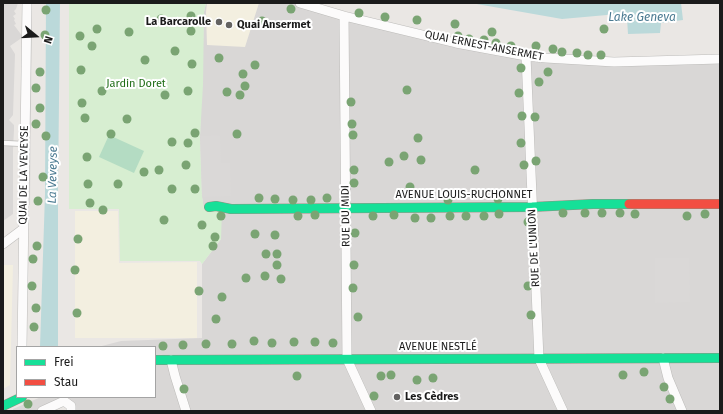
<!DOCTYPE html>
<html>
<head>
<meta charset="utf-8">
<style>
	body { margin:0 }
	#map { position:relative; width:723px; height:414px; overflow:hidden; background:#eae7e4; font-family:"Fira Sans",sans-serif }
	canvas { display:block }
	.frame { position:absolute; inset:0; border:4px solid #1b1b1b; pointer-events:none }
	.legend { position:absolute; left:16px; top:346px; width:140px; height:52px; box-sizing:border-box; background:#fff; border:1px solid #a4a4a4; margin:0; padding:5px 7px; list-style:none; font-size:12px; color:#1b1b1b }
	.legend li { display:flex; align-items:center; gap:8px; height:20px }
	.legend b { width:20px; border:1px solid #a4a4a4 }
	.north { position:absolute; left:16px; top:16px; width:40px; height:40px; -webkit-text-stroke:3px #fff; paint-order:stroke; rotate:108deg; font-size:11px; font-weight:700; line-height:16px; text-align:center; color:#1b1b1b }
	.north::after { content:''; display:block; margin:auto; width:14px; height:18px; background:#1b1b1b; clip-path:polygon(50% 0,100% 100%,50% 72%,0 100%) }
</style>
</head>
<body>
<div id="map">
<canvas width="723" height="414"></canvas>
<div class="frame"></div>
<ul class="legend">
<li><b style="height:5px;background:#16e098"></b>Frei</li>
<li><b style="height:5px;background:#f24e42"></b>Stau</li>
</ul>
<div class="north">N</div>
</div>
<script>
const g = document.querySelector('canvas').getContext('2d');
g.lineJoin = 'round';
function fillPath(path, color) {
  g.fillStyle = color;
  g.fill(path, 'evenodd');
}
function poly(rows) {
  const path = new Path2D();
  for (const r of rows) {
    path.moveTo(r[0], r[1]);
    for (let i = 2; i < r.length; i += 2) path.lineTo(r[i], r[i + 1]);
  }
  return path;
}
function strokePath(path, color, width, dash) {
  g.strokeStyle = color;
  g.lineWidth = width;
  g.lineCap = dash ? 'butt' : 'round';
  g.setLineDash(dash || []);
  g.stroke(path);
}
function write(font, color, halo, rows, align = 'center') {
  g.font = font + ' "Fira Sans",sans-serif';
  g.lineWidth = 4;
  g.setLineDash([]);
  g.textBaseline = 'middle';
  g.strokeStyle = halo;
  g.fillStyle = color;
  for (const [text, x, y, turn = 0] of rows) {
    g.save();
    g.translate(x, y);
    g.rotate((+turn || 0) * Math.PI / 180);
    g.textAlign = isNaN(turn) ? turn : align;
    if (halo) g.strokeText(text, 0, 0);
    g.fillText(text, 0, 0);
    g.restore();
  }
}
const residential = poly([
	[3,3,18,3,16,9,14,11,16,14,13,16,15,19,14,20,16,24,14,25,23,37,10,46,15,54,13,115,9,120,14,125,14,130,13,149,13,214,3,221],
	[206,3,300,3,541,58,720,59,720,411,71,411,64,397,155,397,155,347,98,347,121,341,202,338,202,264,221,239,204,210,202,197,200,136,204,12]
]);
const education = poly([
	[207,3,259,3,245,47,207,45,206,12],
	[75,211,118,211,119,263,197,262,197,338,75,338],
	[3,265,13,265,10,385,3,389]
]);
const park = poly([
	[69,3,206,3,204,12,203,85,200,136,202,197,204,209,222,210,221,239,202,264,200,261,120,261,119,209,69,209]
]);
const pitch = poly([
	[109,135,144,151,134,173,99,157]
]);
const parking = poly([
	[29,9,32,9,30,205,27,205],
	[220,135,221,163,230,163,231,196,202,197,200,136],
	[655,258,689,258,690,302,655,303],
	[41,397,66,397,35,411,13,411,13,409]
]);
const water = poly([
	[46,3,60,3,58,194,58,347,40,347,45,194],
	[471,3,681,3,683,20,661,23,660,33,628,34,627,18,618,14,562,19]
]);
const lane = poly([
	[3,143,24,144]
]);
const street = poly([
	[300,3,344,16,456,43,526,56,546,58,614,62,720,59],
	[344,16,347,359,371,411],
	[526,56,539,359,563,411],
	[3,244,23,229],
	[22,347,27,3],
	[663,358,668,378,682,411],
	[171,360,175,376,186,411],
	[42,411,64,401,71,406,71,411]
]);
const fast = poly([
	[209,207,216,206,231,209,532,207,593,204,629,204],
	[155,360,720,358],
	[3,406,22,397]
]);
const jam = poly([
	[629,204,720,204]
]);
const trees = [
	[291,9],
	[46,10],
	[359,13],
	[191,16],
	[385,17],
	[161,19],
	[417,20],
	[262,21],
	[455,24],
	[97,29],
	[604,29],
	[191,31],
	[129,32],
	[492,32],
	[45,35],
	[80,36],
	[458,36],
	[469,39],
	[484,40],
	[496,43],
	[92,46],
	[511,46],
	[536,46],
	[553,49],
	[175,51],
	[562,52],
	[577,53],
	[588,55],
	[601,55],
	[219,58],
	[145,60],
	[192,64],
	[255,65],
	[521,68],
	[81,70],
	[40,72],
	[548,72],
	[243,74],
	[539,82],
	[245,86],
	[36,88],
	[407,90],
	[102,91],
	[188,91],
	[227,92],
	[519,93],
	[165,95],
	[240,95],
	[351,102],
	[82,103],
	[40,108],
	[522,116],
	[535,117],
	[85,118],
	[127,119],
	[36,124],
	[352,124],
	[195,133],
	[111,134],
	[237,134],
	[353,135],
	[46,136],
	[418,138],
	[172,142],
	[188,143],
	[521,143],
	[404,156],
	[87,157],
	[421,160],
	[536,161],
	[389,162],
	[186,165],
	[524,165],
	[159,170],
	[354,170],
	[475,170],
	[144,172],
	[43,177],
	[354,183],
	[88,184],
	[118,184],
	[410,187],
	[172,189],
	[195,189],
	[421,193],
	[523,193],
	[259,198],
	[327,198],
	[275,199],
	[498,199],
	[293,200],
	[311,200],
	[448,200],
	[38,201],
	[90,203],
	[103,210],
	[563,213],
	[585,213],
	[602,213],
	[620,213],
	[499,214],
	[635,214],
	[705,214],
	[315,215],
	[394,215],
	[221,216],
	[298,216],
	[373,216],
	[450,216],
	[466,216],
	[484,216],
	[687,216],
	[415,218],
	[431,218],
	[164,220],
	[528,222],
	[202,225],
	[355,233],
	[255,234],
	[275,235],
	[215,237],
	[78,239],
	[37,246],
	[213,246],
	[266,254],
	[277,254],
	[33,259],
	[277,265],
	[354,265],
	[75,270],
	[265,276],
	[246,278],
	[281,279],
	[32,286],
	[528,286],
	[353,288],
	[199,291],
	[222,297],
	[36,308],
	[77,313],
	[531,315],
	[358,317],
	[216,319],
	[34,327],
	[254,341],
	[294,342],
	[315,342],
	[272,343],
	[333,343],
	[206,344],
	[232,344],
	[183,345],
	[163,346],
	[644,372],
	[391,375],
	[623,375],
	[297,376],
	[381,376],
	[433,378],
	[417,380],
	[664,387],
	[184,389],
	[374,396],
	[670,399],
	[28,404]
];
const markers = [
	[219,22,4,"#636261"],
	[229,25,4,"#636261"],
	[397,397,4,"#636261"]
];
const poiNames = [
	["La Barcarolle",211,22,"right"],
	["Quai Ansermet",237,25],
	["Les Cèdres",405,397]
];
const streetNames = [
	["QUAI ERNEST-ANSERMET",484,46,11],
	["QUAI DE LA VEVEYSE",24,175,-89],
	["AVENUE LOUIS-RUCHONNET",464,195],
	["RUE DU MIDI",346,216,-91],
	["RUE DE L'UNION",534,248,-93],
	["AVENUE NESTLÉ",438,347]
];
const parkNames = [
	["Jardin Doret",136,84]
];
const waterNames = [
	["Lake Geneva",642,18],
	["La Veveyse",53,175,-89]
];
fillPath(residential, '#d9d7d6');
fillPath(education, '#f3efe0');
fillPath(park, '#d7eed1');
fillPath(pitch, '#b4dcc3');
fillPath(parking, '#dad8d7');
fillPath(water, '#bbd9da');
strokePath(lane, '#bdbcba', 6);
strokePath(street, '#bdbcba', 10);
strokePath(fast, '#918f7f', 10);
strokePath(jam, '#918f7f', 10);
strokePath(lane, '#fcfbfb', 4.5);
strokePath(street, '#fcfbfb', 9);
strokePath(fast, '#16e098', 9);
strokePath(jam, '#f24e42', 9);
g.fillStyle = '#7aa473';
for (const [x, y] of trees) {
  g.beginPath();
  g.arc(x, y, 4.5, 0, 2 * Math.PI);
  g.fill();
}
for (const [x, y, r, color] of markers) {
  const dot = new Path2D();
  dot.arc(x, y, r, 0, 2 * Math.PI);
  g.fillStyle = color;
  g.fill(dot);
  strokePath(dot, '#fff', 1.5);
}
write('bold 11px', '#1b1b1b', '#fff', poiNames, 'left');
write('11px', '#1b1b1b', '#fff', streetNames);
write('11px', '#1f6d16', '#fff', parkNames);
write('italic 12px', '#4c7b92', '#fff', waterNames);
</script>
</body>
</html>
